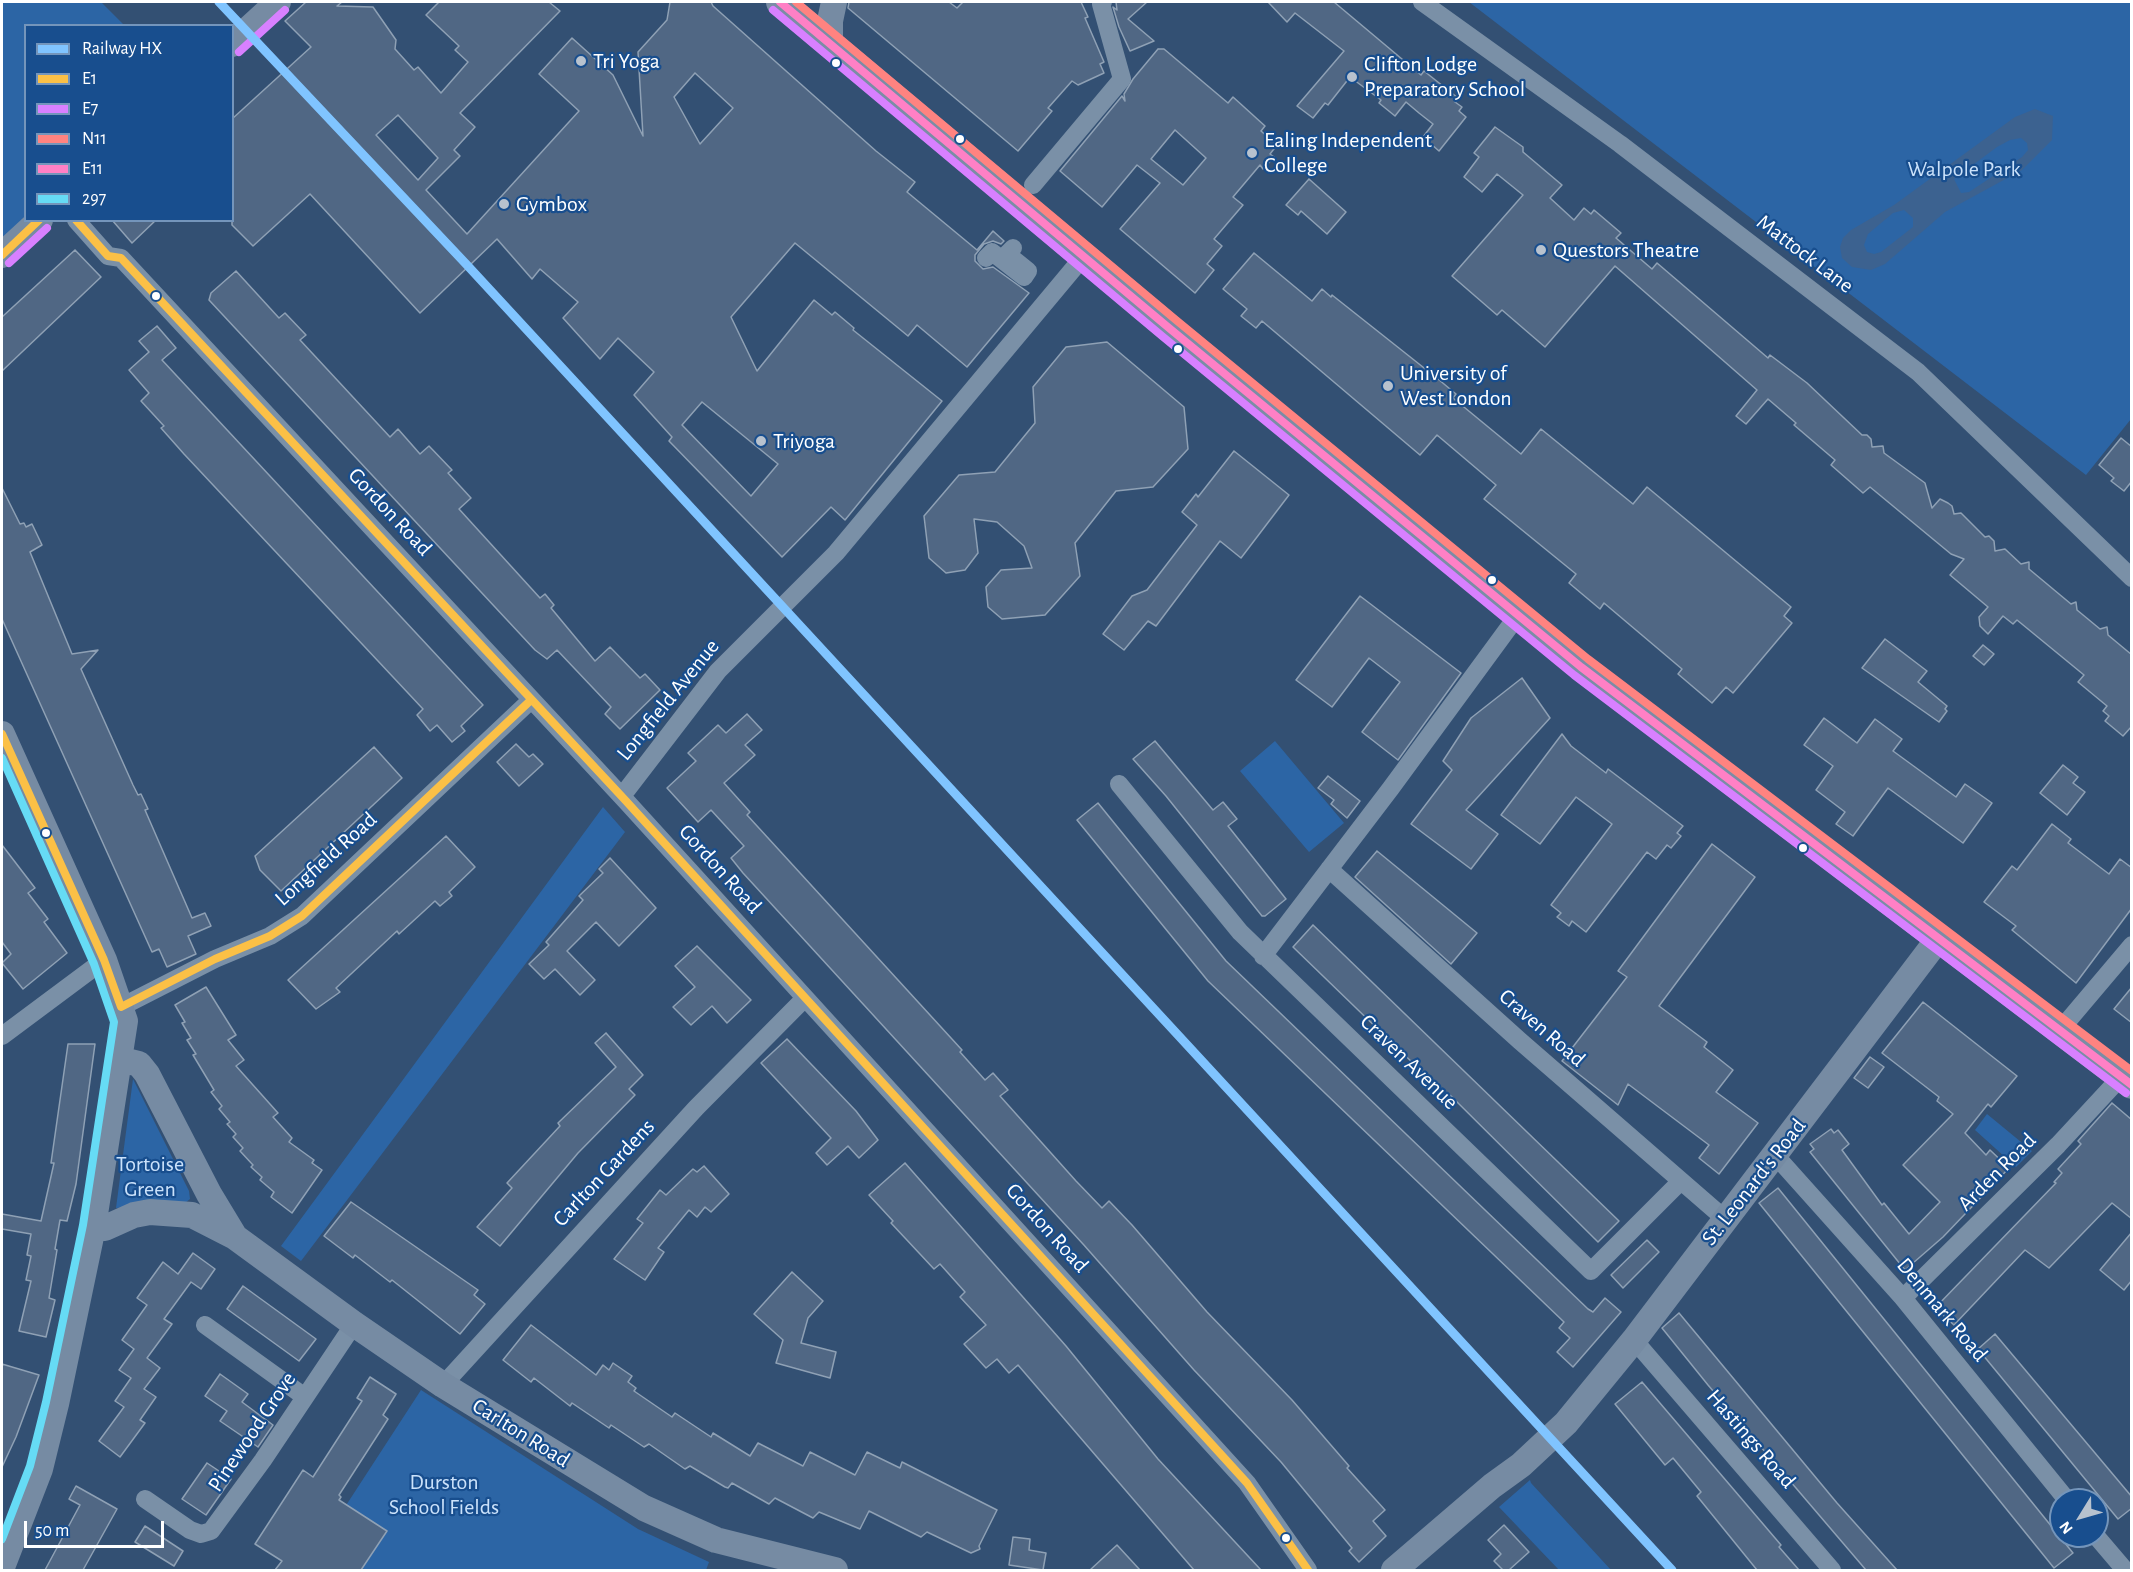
<!DOCTYPE html>
<html>
<head>
<meta charset="utf-8">
<style>
	body { margin:0 }
	#map { position:relative; width:2133px; height:1572px; overflow:hidden; background:#335073; font-family:"Alegreya Sans",sans-serif }
	canvas { display:block }
	.frame { position:absolute; inset:0; border:3px solid #fff; pointer-events:none }
	.legend { position:absolute; left:24px; top:24px; width:210px; height:198px; box-sizing:border-box; background:#184e8e; border:2px solid #7495bb; margin:0; padding:8px 10px; list-style:none; font-size:18px; color:#fff }
	.legend li { display:flex; align-items:center; gap:12px; height:30px }
	.legend b { width:30px; border:2px solid #7495bb }
	.north { position:absolute; left:2049px; top:1488px; width:60px; height:60px; box-sizing:border-box; background:#184e8e; border:2px solid #7495bb; border-radius:50%; rotate:233deg; font-size:16px; font-weight:700; line-height:24px; text-align:center; color:#fff }
	.north::after { content:''; display:block; margin:auto; width:21px; height:27px; background:#b8c2ce; clip-path:polygon(50% 0,100% 100%,50% 72%,0 100%) }
	.scale { position:absolute; left:24px; top:1521px; width:140px; height:27px; box-sizing:border-box; border:3px solid #fff; border-top:0; padding-left:8px; font-size:18px; line-height:21px; white-space:nowrap; color:#fff; -webkit-text-stroke:4px #184e8e; paint-order:stroke }
</style>
</head>
<body>
<div id="map">
<canvas width="2133" height="1572"></canvas>
<div class="frame"></div>
<ul class="legend">
<li><b style="height:8px;background:#80c4ff"></b>Railway HX</li>
<li><b style="height:8px;background:#fbc046"></b>E1</li>
<li><b style="height:8px;background:#d880ff"></b>E7</li>
<li><b style="height:8px;background:#ff8380"></b>N11</li>
<li><b style="height:8px;background:#ff80c5"></b>E11</li>
<li><b style="height:8px;background:#66dbf5"></b>297</li>
</ul>
<div class="north">N</div>
<div class="scale">50 m</div>
</div>
<script>
const g = document.querySelector('canvas').getContext('2d');
g.lineJoin = 'round';
function fillPath(path, color) {
  g.fillStyle = color;
  g.fill(path, 'evenodd');
}
function poly(rows) {
  const path = new Path2D();
  for (const r of rows) {
    path.moveTo(r[0], r[1]);
    for (let i = 2; i < r.length; i += 2) path.lineTo(r[i], r[i + 1]);
  }
  return path;
}
function strokePath(path, color, width, dash) {
  g.strokeStyle = color;
  g.lineWidth = width;
  g.lineCap = dash ? 'butt' : 'round';
  g.setLineDash(dash || []);
  g.stroke(path);
}
function write(font, color, halo, rows, align = 'center') {
  g.font = font + ' "Alegreya Sans",sans-serif';
  g.lineWidth = 4.5;
  g.setLineDash([]);
  g.textBaseline = 'middle';
  g.strokeStyle = halo;
  g.fillStyle = color;
  for (const [text, x, y, turn = 0] of rows) {
    g.save();
    g.translate(x, y);
    g.rotate((+turn || 0) * Math.PI / 180);
    g.textAlign = isNaN(turn) ? turn : align;
    if (halo) g.strokeText(text, 0, 0);
    g.fillText(text, 0, 0);
    g.restore();
  }
}
const green = poly([
	[2,2,101,2,124,25,26,26,26,220,2,245],
	[1469,2,2131,2,2131,419,2086,475],
	[1275,741,1344,823,1309,852,1240,771],
	[603,807,625,832,301,1261,281,1246],
	[133,1079,189,1191,190,1199,185,1203,116,1208],
	[1987,1114,2032,1151,2016,1167,1975,1130],
	[421,1390,638,1529,709,1562,706,1570,304,1570],
	[1530,1480,1531,1483,1611,1570,1559,1570,1499,1507]
]);
const water = poly([
	[2035,109,2053,116,2052,140,2022,170,1945,212,1885,264,1871,270,1852,267,1842,258,1840,247,1843,238,1851,230,1894,205,2015,117],
	[2021,138,2027,143,2028,150,2022,157,1969,192,1961,193,1954,179,1997,147,2010,140],
	[1904,210,1913,218,1913,227,1881,252,1874,254,1867,252,1864,245,1868,234,1893,213]
]);
const building = poly([
	[306,2,342,2,337,6,373,7,396,40,395,49,414,70,418,67,441,93,468,62,455,50,459,46,426,15,439,2,549,2,560,11,460,113,475,127,454,150,460,156,426,190,467,234,579,111,539,74,572,38,613,75,643,136,638,52,667,20,670,2,711,2,713,6,876,151,915,182,907,192,977,250,993,231,1004,241,1001,244,993,241,984,244,975,255,975,261,983,269,993,267,1029,293,967,367,917,325,908,336,795,243,731,317,757,371,814,300,832,315,835,312,854,328,853,330,942,401,845,520,831,507,782,557,669,441,672,437,634,395,654,372,618,338,600,359,563,318,578,302,540,269,532,279,497,239,420,313,310,194,253,246,232,225,232,119,311,47,285,21,306,2],
	[695,73,733,108,700,144,674,97,695,73],
	[398,115,438,158,418,180,376,135,398,115],
	[702,402,778,464,751,496,682,425,702,402],
	[849,2,949,2,957,8,963,2,1081,2,1088,17,1085,18,1104,62,1100,64,1104,73,1078,85,1072,81,1048,108,1052,111,1018,151,848,8,849,2],
	[1116,2,1147,2,1128,19,1154,41,1130,51,1119,27,1113,7,1117,10,1116,2],
	[1268,2,1334,2,1421,75,1424,71,1458,98,1455,102,1462,107,1459,111,1466,117,1439,151,1423,137,1433,124,1419,113,1406,102,1395,116,1379,103,1381,100,1350,77,1328,105,1325,103,1313,118,1297,106,1344,51,1295,13,1287,22,1268,2],
	[1158,49,1164,49,1228,103,1233,97,1265,126,1261,131,1277,145,1270,154,1274,157,1263,169,1260,165,1233,197,1243,205,1214,239,1222,246,1207,264,1214,270,1195,293,1120,229,1160,183,1137,165,1102,207,1060,171,1122,96,1125,101,1124,94,1133,79,1158,49],
	[1175,130,1206,158,1183,185,1151,159,1175,130],
	[1495,127,1523,147,1523,152,1562,185,1550,198,1574,220,1584,208,1591,214,1594,210,1621,233,1616,238,1652,269,1657,263,1768,358,1770,355,1807,383,1862,435,1867,435,1871,439,1872,447,1883,446,1884,453,1925,483,1932,508,1940,499,1948,503,1952,506,1954,514,1961,513,1985,537,1989,536,1994,541,1995,551,2005,549,2021,564,2029,562,2029,569,2071,604,2076,602,2077,610,2100,629,2107,627,2108,635,2132,655,2132,726,2123,736,2105,721,2109,716,2103,711,2107,706,2078,682,2084,675,2017,620,2013,624,2003,616,1988,634,1980,626,1979,617,1988,607,1950,575,1964,559,1951,554,1870,487,1863,493,1831,465,1835,460,1794,425,1796,423,1768,399,1746,424,1736,416,1757,390,1615,266,1545,347,1502,310,1497,315,1452,276,1523,195,1497,174,1482,192,1464,177,1479,157,1474,153,1495,127],
	[1309,179,1346,212,1327,234,1301,211,1298,215,1286,205,1309,179],
	[112,220,156,220,132,243,112,220],
	[75,250,101,277,2,371,2,317,75,250],
	[1254,253,1312,301,1322,289,1331,297,1332,295,1438,379,1456,394,1453,398,1521,454,1541,429,1633,504,1647,487,1791,607,1784,616,1792,623,1733,693,1726,687,1712,703,1678,674,1682,669,1604,603,1600,609,1569,583,1576,574,1484,499,1496,485,1437,435,1420,455,1262,321,1256,328,1241,316,1247,309,1223,289,1254,253],
	[236,271,279,318,285,313,306,335,300,340,390,437,398,429,420,454,429,446,452,470,448,473,471,498,459,509,540,598,545,594,554,605,551,608,595,661,610,647,640,678,645,674,660,690,620,729,605,714,611,707,557,650,547,659,535,650,209,300,211,293,236,271],
	[157,326,176,348,162,360,483,705,461,726,465,731,452,742,437,725,430,731,417,715,423,709,184,454,161,428,164,426,141,401,149,393,129,370,149,352,139,341,157,326],
	[1107,342,1184,407,1188,449,1153,487,1116,491,1075,543,1080,576,1045,615,1002,619,988,607,986,587,1001,570,1032,568,1024,546,997,522,974,519,978,553,965,570,946,573,929,558,924,516,959,475,995,472,1035,423,1033,387,1066,347,1107,342],
	[2121,438,2132,447,2132,481,2124,491,2111,481,2114,478,2099,465,2121,438],
	[1234,451,1289,495,1241,558,1220,541,1156,626,1148,621,1124,650,1103,634,1132,596,1147,590,1197,525,1182,512,1196,494,1198,497,1234,451],
	[2,488,20,524,24,523,26,527,32,524,42,545,30,552,72,654,98,650,81,669,133,785,138,795,141,794,148,809,145,810,192,918,205,913,211,926,188,936,196,954,167,967,159,949,152,952,2,619,2,488],
	[1360,596,1461,673,1398,760,1362,732,1400,682,1369,658,1332,707,1296,680,1360,596],
	[1885,639,1927,671,1918,682,1947,706,1945,709,1947,711,1939,722,1862,668,1885,639],
	[1983,645,1994,654,1984,665,1973,656,1983,645],
	[1522,678,1550,718,1466,810,1498,834,1471,869,1411,824,1452,770,1443,761,1471,718,1522,678],
	[747,714,762,730,745,745,755,755,724,783,750,812,747,815,962,1050,960,1052,985,1080,993,1073,1008,1090,1000,1096,1076,1181,1102,1208,1109,1201,1132,1225,1207,1312,1292,1400,1349,1466,1347,1468,1385,1510,1373,1521,1386,1536,1359,1562,1349,1551,1352,1548,1281,1462,1194,1370,1083,1244,743,873,731,858,744,846,711,810,698,822,667,788,696,761,688,753,718,725,726,733,747,714],
	[1824,718,1857,743,1875,719,1902,739,1893,751,1956,797,1965,784,1992,803,1963,843,1888,788,1853,836,1836,824,1845,812,1816,790,1833,766,1804,745,1824,718],
	[1562,734,1571,746,1606,773,1608,769,1683,826,1677,833,1681,836,1671,848,1667,845,1656,859,1647,852,1586,932,1572,921,1569,926,1557,917,1561,913,1551,905,1612,824,1576,797,1540,844,1501,815,1562,734],
	[1155,741,1213,810,1223,802,1237,819,1228,826,1286,899,1265,916,1262,916,1166,796,1133,759,1155,741],
	[516,744,529,757,533,754,543,764,519,786,497,762,516,744],
	[374,747,402,778,281,891,260,870,255,856,374,747],
	[2063,765,2078,777,2073,783,2085,792,2067,815,2040,793,2063,765],
	[1328,776,1360,801,1347,818,1331,804,1334,800,1318,788,1328,776],
	[1098,803,1226,961,1588,1309,1593,1312,1605,1298,1621,1312,1573,1367,1557,1352,1570,1338,1559,1328,1564,1322,1208,981,1077,820,1098,803],
	[2052,824,2071,839,2068,843,2109,874,2120,859,2132,868,2132,908,2076,983,2012,930,2016,926,1984,902,2012,866,2017,870,2052,824],
	[446,836,475,867,449,892,452,896,440,906,435,901,399,934,397,931,336,988,340,992,316,1009,288,980,446,836],
	[1712,844,1755,877,1659,1006,1707,1042,1704,1047,1733,1070,1716,1092,1758,1123,1719,1174,1699,1158,1709,1145,1628,1084,1618,1105,1562,1061,1627,977,1618,971,1712,844],
	[2,845,35,888,28,893,48,919,44,922,67,953,23,989,2,963,11,954,2,942,2,845],
	[1377,851,1477,933,1451,964,1355,877,1377,851],
	[610,858,656,908,619,946,596,922,567,951,595,980,580,995,555,969,544,979,529,964,549,945,546,942,583,900,579,896,603,873,599,869,610,858],
	[1313,925,1619,1221,1598,1242,1450,1095,1448,1097,1293,947,1313,925],
	[697,946,751,1000,727,1023,712,1006,691,1025,673,1007,695,987,675,966,697,946],
	[206,987,236,1035,228,1040,244,1060,236,1066,278,1113,273,1117,292,1138,289,1142,314,1160,312,1163,322,1170,292,1213,271,1197,274,1192,260,1180,262,1177,251,1167,253,1165,240,1151,243,1148,233,1137,236,1134,227,1124,230,1122,219,1109,222,1106,211,1092,214,1090,193,1055,196,1054,187,1040,191,1038,182,1023,185,1022,175,1005,206,987],
	[2132,987,2132,1023,2114,1009,2132,987],
	[1923,1002,2017,1076,1991,1107,1988,1104,1965,1133,1986,1155,1990,1150,2009,1168,1943,1237,1905,1270,1810,1152,1814,1149,1810,1144,1831,1129,1834,1133,1838,1130,1849,1144,1842,1150,1882,1205,1884,1203,1909,1234,1940,1202,1903,1165,1953,1114,1937,1101,1939,1097,1882,1053,1923,1002],
	[606,1033,643,1075,629,1089,635,1095,578,1153,500,1246,477,1227,512,1188,507,1183,560,1126,558,1123,616,1067,595,1043,606,1033],
	[787,1039,856,1111,878,1140,859,1158,848,1146,827,1165,816,1153,831,1138,761,1063,787,1039],
	[68,1044,95,1044,76,1184,67,1221,60,1220,55,1249,57,1250,49,1298,55,1300,46,1337,19,1331,31,1281,26,1280,31,1256,27,1255,31,1234,2,1229,2,1214,41,1221,54,1163,51,1163,68,1044],
	[1870,1057,1884,1067,1868,1088,1854,1078,1870,1057],
	[2112,1103,2132,1120,2132,1219,2112,1203,2049,1268,2025,1250,1954,1325,1935,1308,2056,1183,2054,1182,2062,1173,2058,1169,2081,1144,2078,1141,2112,1103],
	[905,1163,1066,1346,1158,1459,1261,1570,1194,1570,1018,1365,1009,1373,997,1359,986,1368,964,1344,986,1325,960,1297,965,1292,940,1264,934,1269,891,1223,893,1221,869,1195,905,1163],
	[704,1166,729,1194,711,1212,705,1207,697,1217,689,1210,658,1248,664,1252,645,1280,614,1259,643,1223,637,1219,660,1190,666,1195,693,1169,697,1172,704,1166],
	[1778,1188,2073,1553,2054,1568,1759,1203,1778,1188],
	[351,1202,478,1290,474,1295,485,1304,460,1334,392,1280,390,1282,355,1255,353,1258,324,1236,351,1202],
	[2132,1232,2132,1280,2124,1290,2100,1270,2132,1232],
	[1647,1240,1659,1252,1623,1288,1611,1275,1647,1240],
	[193,1253,215,1269,201,1289,191,1282,164,1319,172,1324,147,1358,160,1368,144,1389,156,1397,140,1420,145,1423,120,1457,99,1441,124,1407,115,1401,131,1378,119,1370,134,1349,122,1340,147,1305,137,1298,163,1262,178,1274,193,1253],
	[792,1272,823,1301,808,1318,801,1343,836,1352,830,1378,776,1363,783,1340,754,1314,792,1272],
	[243,1286,316,1339,299,1361,227,1309,243,1286],
	[1679,1313,1837,1503,1897,1570,1866,1570,1708,1385,1662,1328,1679,1313],
	[531,1325,596,1375,603,1365,609,1370,613,1363,632,1376,628,1382,636,1388,634,1391,672,1417,675,1413,711,1437,713,1433,750,1456,758,1443,803,1466,810,1452,855,1475,867,1452,900,1468,902,1462,997,1510,979,1546,980,1549,971,1553,927,1532,921,1537,869,1511,860,1529,819,1512,813,1518,775,1498,769,1504,732,1483,728,1488,725,1487,690,1466,685,1469,649,1444,644,1447,611,1425,609,1428,572,1403,570,1406,534,1378,531,1382,503,1360,531,1325],
	[1995,1334,2132,1497,2132,1508,2118,1519,1978,1349,1995,1334],
	[2,1364,39,1375,16,1437,2,1467,2,1364],
	[220,1374,248,1394,242,1402,273,1425,258,1447,220,1421,227,1411,205,1396,220,1374],
	[370,1377,396,1394,383,1415,388,1419,339,1495,341,1497,339,1500,387,1531,361,1570,275,1570,282,1561,255,1544,303,1470,313,1477,362,1401,357,1398,370,1377],
	[1642,1382,1781,1545,1779,1547,1799,1570,1757,1570,1697,1496,1701,1492,1673,1458,1665,1465,1642,1437,1615,1404,1642,1382],
	[207,1463,231,1479,206,1515,182,1499,207,1463],
	[76,1486,117,1509,83,1570,45,1570,80,1505,69,1499,76,1486],
	[1504,1525,1529,1552,1509,1570,1503,1570,1494,1561,1501,1554,1488,1540,1504,1525],
	[145,1526,183,1551,174,1566,135,1542,145,1526],
	[1013,1537,1030,1539,1029,1550,1046,1553,1043,1570,1009,1565,1013,1537],
	[1117,1545,1140,1570,1090,1570,1117,1545]
]);
const street = poly([
	[1422,2,1620,144,1918,372,2132,578],
	[1033,185,1122,79,1101,4,1103,2],
	[76,220,108,256,121,258,626,801,1247,1483,1308,1570],
	[986,258,992,252,1024,277,1028,271,1007,254,1013,248],
	[1119,784,1240,932,1591,1271,1681,1181],
	[622,796,718,671,836,553,1084,256],
	[1329,869,1520,1041,1725,1219],
	[1263,956,1391,788,1518,615],
	[121,1007,215,959,270,936,302,916,531,700],
	[2061,1029,2132,945],
	[2,1036,104,960],
	[1775,1155,1903,1298,2067,1500],
	[1903,1298,2058,1145,2121,1077],
	[205,1325,305,1397],
	[1634,1340,1832,1570],
	[443,1385,696,1108,805,998],
	[145,1499,190,1530,201,1534,211,1531,263,1460,354,1324],
	[2096,1536,2125,1570]
]);
const secondary = poly([
	[232,44,278,2],
	[830,45,830,21,834,2],
	[2,255,40,220],
	[2,734,104,960,125,1021,93,1227,56,1404,40,1469,2,1567],
	[119,1059,139,1064,147,1074,209,1194,235,1237],
	[93,1227,105,1228,134,1215,150,1212,192,1215,235,1237,354,1324,443,1385,644,1508,716,1540,835,1570],
	[1394,1570,1492,1486,1521,1465,1566,1423,1634,1340,1939,938]
]);
const primary = poly([
	[780,2,1169,328,1581,667,2132,1085]
]);
const bus1 = poly([
	[76,220,108,256,121,258,626,801,1247,1483,1308,1570],
	[2,255,39,220],
	[2,734,104,960,121,1007,215,959,270,936,302,916,531,700]
]);
const bus2 = poly([
	[773,10,1162,336,1574,675,2126,1093],
	[239,52,285,10],
	[9,263,47,228]
]);
const bus3 = poly([
	[796,2,1176,320,1588,659,2132,1071]
]);
const bus4 = poly([
	[780,2,1169,328,1581,667,2132,1085]
]);
const bus5 = poly([
	[2,758,94,964,114,1022,83,1225,46,1402,30,1466,2,1539]
]);
const rail1 = poly([
	[219,2,467,265,1672,1570]
]);
const markers = [
	[581,61,6,"#b8c2ce"],
	[836,63,5,"#fff"],
	[1352,77,6,"#b8c2ce"],
	[960,139,5,"#fff"],
	[1252,153,6,"#b8c2ce"],
	[504,204,6,"#b8c2ce"],
	[1541,250,6,"#b8c2ce"],
	[156,296,5,"#fff"],
	[1178,349,5,"#fff"],
	[1388,386,6,"#b8c2ce"],
	[761,441,6,"#b8c2ce"],
	[1492,580,5,"#fff"],
	[46,833,5,"#fff"],
	[1803,848,5,"#fff"],
	[1286,1538,5,"#fff"]
];
const poiNames = [
	["Tri Yoga",593,61],
	["Clifton Lodge",1364,64],
	["Preparatory School",1364,89],
	["Ealing Independent",1264,140],
	["College",1264,165],
	["Gymbox",516,204],
	["Questors Theatre",1553,250],
	["University of",1400,373],
	["West London",1400,398],
	["Triyoga",773,441]
];
const parkNames = [
	["Walpole Park",1964,169],
	["Tortoise",150,1164],
	["Green",150,1189],
	["Durston",444,1482],
	["School Fields",444,1507]
];
const streetNames = [
	["Mattock Lane",1805,254,37],
	["Gordon Road",390,512,47],
	["Longfield Avenue",668,700,-51],
	["Longfield Road",326,859,-42],
	["Gordon Road",720,869,48],
	["Craven Road",1542,1028,41],
	["Craven Avenue",1409,1062,44],
	["Arden Road",1997,1172,-45],
	["Carlton Gardens",604,1173,-47],
	["St. Leonard's Road",1754,1182,-52],
	["Gordon Road",1047,1228,48],
	["Denmark Road",1942,1310,50],
	["Pinewood Grove",252,1432,-56],
	["Carlton Road",521,1433,32],
	["Hastings Road",1751,1439,49]
];
fillPath(green, '#2c65a5');
fillPath(water, '#3c6290');
fillPath(building, '#506784');
strokePath(building, '#8fa1b5', 1.5);
strokePath(street, '#7a90a7', 18);
strokePath(secondary, '#768ba3', 26);
strokePath(primary, '#7a8da5', 28);
strokePath(bus1, '#fbc046', 8);
strokePath(bus2, '#d880ff', 8);
strokePath(bus3, '#ff8380', 8);
strokePath(bus4, '#ff80c5', 8);
strokePath(bus5, '#66dbf5', 8);
strokePath(rail1, '#80c4ff', 9);
for (const [x, y, r, color] of markers) {
  const dot = new Path2D();
  dot.arc(x, y, r, 0, 2 * Math.PI);
  g.fillStyle = color;
  g.fill(dot);
  strokePath(dot, '#184e8e', 2);
}
write('22px', '#fff', '#184e8e', poiNames, 'left');
write('22px', '#cbe2fb', '#184e8e', parkNames);
write('22px', '#fff', '#184e8e', streetNames);
</script>
</body>
</html>
